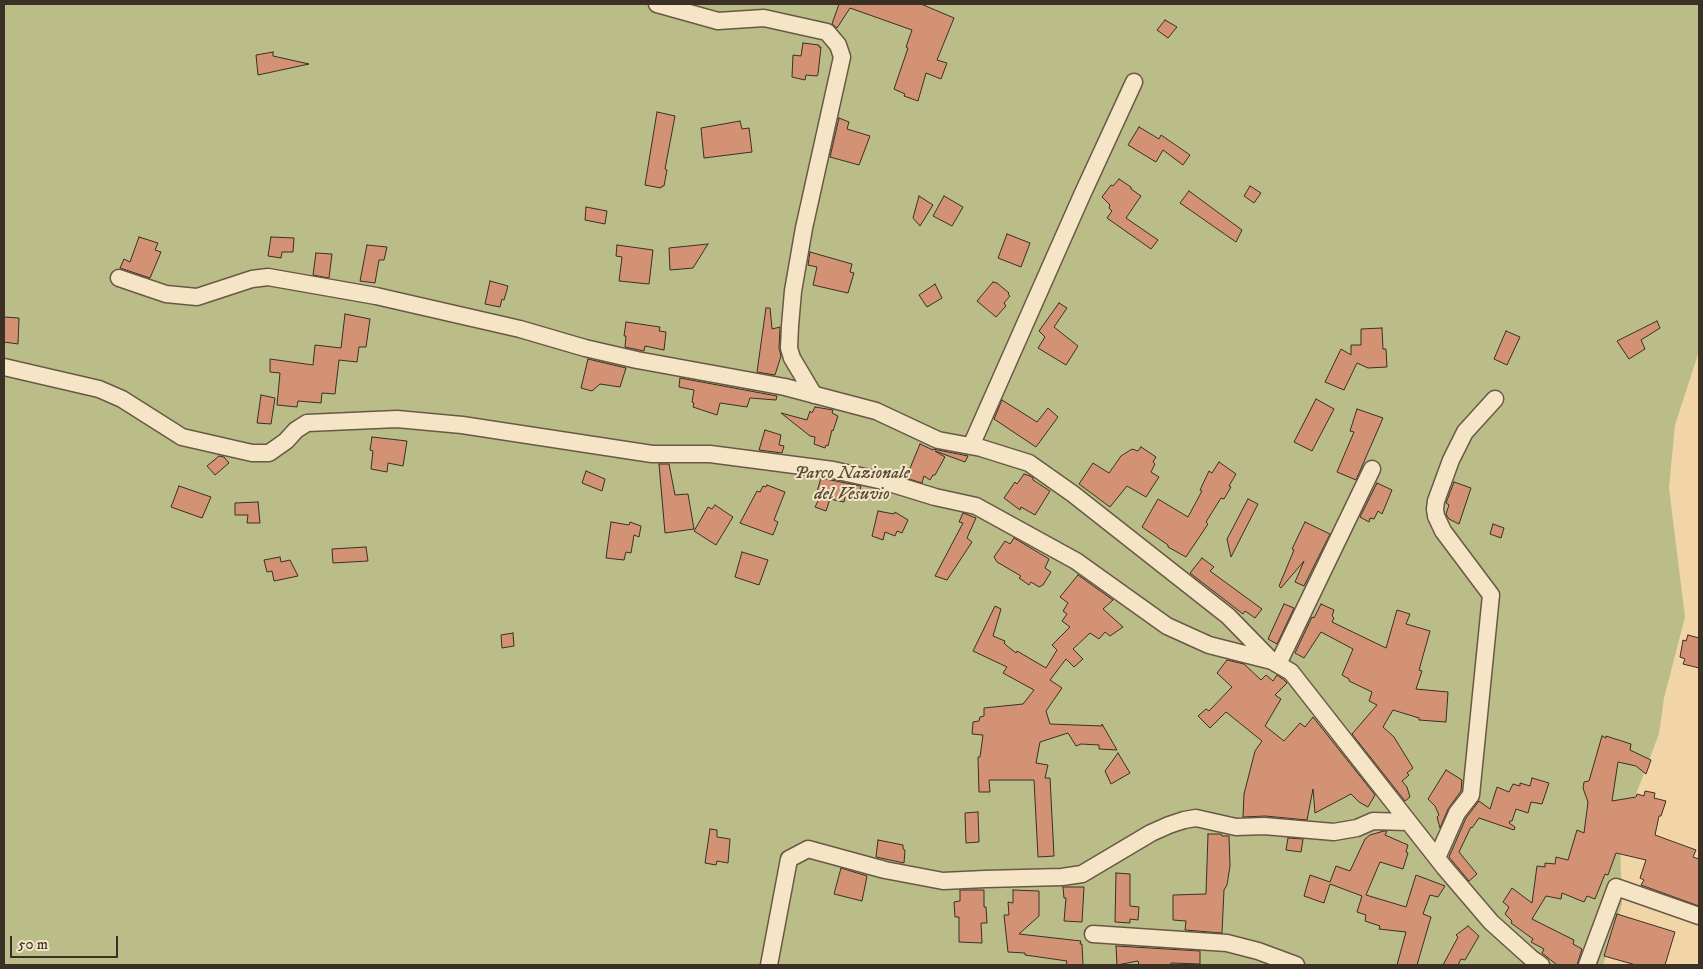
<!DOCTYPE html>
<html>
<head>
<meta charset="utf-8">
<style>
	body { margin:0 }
	#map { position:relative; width:1703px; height:969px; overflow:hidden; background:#f1d5a7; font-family:"IM FELL DW Pica",serif }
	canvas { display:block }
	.frame { position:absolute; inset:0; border:5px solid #3b3026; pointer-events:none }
	.scale { position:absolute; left:10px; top:936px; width:108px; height:22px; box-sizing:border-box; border:2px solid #3b3026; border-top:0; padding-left:6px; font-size:15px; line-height:18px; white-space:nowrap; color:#3b3026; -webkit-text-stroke:4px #f6e4c6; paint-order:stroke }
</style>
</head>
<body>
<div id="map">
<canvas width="1703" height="969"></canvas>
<div class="frame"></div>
<div class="scale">50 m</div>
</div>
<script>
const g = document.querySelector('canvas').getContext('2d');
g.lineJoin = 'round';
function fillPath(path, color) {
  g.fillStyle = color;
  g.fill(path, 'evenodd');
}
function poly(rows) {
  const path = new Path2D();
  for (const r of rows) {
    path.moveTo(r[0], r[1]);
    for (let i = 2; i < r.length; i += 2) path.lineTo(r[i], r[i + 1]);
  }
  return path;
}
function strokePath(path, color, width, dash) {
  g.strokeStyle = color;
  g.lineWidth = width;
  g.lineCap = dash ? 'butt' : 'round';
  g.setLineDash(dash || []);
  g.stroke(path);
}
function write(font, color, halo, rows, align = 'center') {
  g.font = font + ' "IM FELL DW Pica",serif';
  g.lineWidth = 4;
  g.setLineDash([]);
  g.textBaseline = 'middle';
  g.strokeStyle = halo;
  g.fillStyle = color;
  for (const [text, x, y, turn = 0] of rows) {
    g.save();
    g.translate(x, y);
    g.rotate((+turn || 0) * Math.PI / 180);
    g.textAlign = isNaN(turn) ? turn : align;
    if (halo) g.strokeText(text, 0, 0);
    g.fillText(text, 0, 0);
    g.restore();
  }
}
const green = poly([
	[4,4,1699,4,1699,351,1675,425,1669,488,1685,617,1664,698,1659,734,1636,794,1620,843,1622,904,1603,965,4,965]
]);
const building = poly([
	[839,4,921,4,954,18,937,60,947,63,941,79,926,73,918,101,904,96,905,94,894,89,908,48,906,47,912,30,850,8,837,28,832,24,839,4],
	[1165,20,1177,27,1168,38,1157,30,1165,20],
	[803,43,819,45,819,47,821,47,818,74,817,76,806,75,805,80,792,77,793,55,801,56,803,43],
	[273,52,273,56,309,64,258,75,256,55,273,52],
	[657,112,675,116,665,169,667,170,664,186,662,186,661,188,645,185,657,112],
	[839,118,849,122,847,129,870,136,859,165,830,157,839,118],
	[740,121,742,129,749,128,752,152,704,158,701,128,740,121],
	[1139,127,1159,139,1161,135,1190,155,1183,165,1163,150,1156,162,1128,145,1139,127],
	[1119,179,1131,187,1131,189,1141,196,1126,218,1158,240,1151,249,1107,218,1112,211,1109,208,1110,205,1102,197,1111,185,1113,186,1119,179],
	[1250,186,1261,193,1254,203,1244,196,1250,186],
	[1189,191,1242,230,1236,242,1180,203,1189,191],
	[919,196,933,205,920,226,913,218,919,196],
	[944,196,963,207,952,226,933,216,944,196],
	[586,207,607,211,605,224,585,220,586,207],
	[1007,234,1030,243,1021,267,998,258,1007,234],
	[139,237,158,243,155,250,161,252,150,278,120,268,124,259,130,262,139,237],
	[271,237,294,238,293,252,282,252,281,258,268,256,271,237],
	[708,244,693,268,670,270,669,248,708,244],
	[367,245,387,247,384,260,379,260,375,283,360,281,367,245],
	[617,245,653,250,649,284,619,281,622,257,616,256,617,245],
	[810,252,852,264,850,272,854,273,848,293,813,285,817,267,808,265,810,252],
	[316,253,332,254,329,278,313,275,316,253],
	[490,281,508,286,504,300,502,299,500,307,485,304,490,281],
	[993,282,997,283,1009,293,1008,294,1010,296,1004,303,1006,306,996,317,977,301,993,282],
	[935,284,942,298,927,307,919,295,935,284],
	[1059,303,1067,308,1054,327,1078,346,1066,365,1038,348,1045,337,1039,331,1059,303],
	[766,308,770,308,772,329,780,327,779,348,781,356,775,375,757,372,766,308],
	[345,314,370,319,366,347,359,347,357,362,339,360,335,394,322,393,321,403,298,401,297,407,277,405,280,373,270,372,270,359,313,365,315,345,341,348,345,314],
	[4,317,19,318,18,344,4,342,4,317],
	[1657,321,1660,328,1641,340,1645,349,1629,359,1617,341,1657,321],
	[626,322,660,327,659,331,666,332,664,350,645,346,644,351,625,347,626,336,624,336,626,322],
	[1382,328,1383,349,1386,349,1387,367,1368,368,1357,363,1344,390,1325,382,1341,349,1351,355,1351,345,1361,345,1361,329,1382,328],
	[1506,331,1520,337,1507,365,1494,359,1506,331],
	[588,359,626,368,620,387,600,384,592,391,581,388,588,359],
	[680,378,777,396,776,400,750,398,747,407,720,403,717,415,693,407,694,403,692,402,694,390,679,387,680,378],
	[261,395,275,398,271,424,257,423,261,395],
	[1316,399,1334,409,1312,451,1294,442,1316,399],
	[1002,400,1037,422,1048,408,1058,417,1036,447,994,419,1002,400],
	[815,407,833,410,832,413,838,416,833,431,832,430,828,446,826,445,825,448,814,444,815,437,810,436,781,413,807,420,810,411,812,413,815,407],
	[1357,409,1383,418,1356,480,1337,472,1354,432,1350,431,1357,409],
	[765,430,781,435,779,445,784,446,782,453,759,450,765,430],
	[372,437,407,441,403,466,388,463,387,472,371,469,373,451,370,450,372,437],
	[920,444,933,450,933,449,968,456,965,462,935,451,945,457,935,475,933,475,930,480,924,476,922,483,906,478,920,444],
	[1141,447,1156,457,1153,462,1155,464,1151,472,1159,477,1146,497,1127,486,1110,507,1079,484,1093,463,1109,473,1121,456,1132,449,1138,451,1141,447],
	[219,456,224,457,229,463,215,475,207,466,219,456],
	[1219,462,1236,474,1229,486,1231,487,1224,499,1221,498,1206,522,1208,524,1186,557,1168,547,1168,545,1142,527,1158,499,1188,517,1202,491,1200,490,1209,471,1212,473,1219,462],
	[659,464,669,464,675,495,688,494,694,529,665,533,659,464],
	[586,471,605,479,602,491,582,483,586,471],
	[1024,474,1030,476,1033,478,1033,480,1050,491,1035,515,1021,507,1020,510,1004,498,1015,482,1017,484,1024,474],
	[821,478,861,486,859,494,846,491,844,502,830,499,826,511,815,507,819,499,816,498,816,495,821,478],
	[1454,482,1471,488,1459,524,1449,519,1446,514,1449,505,1446,503,1454,482],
	[1377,483,1392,490,1382,514,1378,511,1374,519,1370,518,1369,522,1360,517,1377,483],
	[767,485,785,492,774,520,778,522,773,535,740,523,757,491,760,492,763,486,766,487,767,485],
	[179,486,211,497,202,518,171,507,179,486],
	[1248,499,1258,504,1231,557,1227,539,1248,499],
	[258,502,260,523,247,523,248,515,235,515,235,503,258,502],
	[715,505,733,517,716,545,694,531,708,507,712,509,715,505],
	[878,511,894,514,895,512,908,520,902,533,897,531,895,536,885,532,883,540,872,536,878,511],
	[963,513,976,518,967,538,972,542,947,580,935,576,963,523,959,522,963,513],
	[611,522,629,525,630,522,641,526,639,537,634,535,631,553,626,552,624,560,606,558,611,522],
	[1305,522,1330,534,1304,586,1295,582,1304,561,1281,588,1279,586,1294,550,1292,549,1305,522],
	[1493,524,1504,528,1501,538,1490,534,1493,524],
	[1014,538,1049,559,1045,568,1051,572,1043,585,1039,587,1031,582,1029,585,1019,578,1021,576,997,562,994,557,1005,541,1010,544,1014,538],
	[366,547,368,561,333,563,332,549,366,547],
	[742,552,768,560,759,585,735,577,742,552],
	[280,557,281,562,290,560,298,576,274,581,272,571,267,572,264,560,280,557],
	[1202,558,1214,567,1210,571,1262,609,1255,618,1245,611,1243,614,1190,573,1202,558],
	[1078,575,1113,600,1103,609,1123,627,1110,636,1105,632,1099,639,1090,633,1073,649,1083,659,1074,667,1066,659,1050,680,1062,688,1046,711,1050,724,1102,726,1102,724,1117,750,1099,749,1099,745,1081,744,1076,746,1068,733,1040,742,1036,763,1048,765,1045,778,1050,778,1054,856,1038,857,1034,780,989,780,990,792,979,792,978,757,980,757,983,735,972,734,973,722,979,721,980,717,984,716,984,708,1023,704,1034,690,1003,673,1007,667,973,651,995,606,1001,609,993,636,1005,641,1004,643,1006,645,1016,653,1017,651,1046,668,1057,650,1052,645,1070,627,1062,621,1067,614,1063,611,1068,603,1060,597,1078,575],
	[1284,604,1294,608,1277,644,1268,639,1284,604],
	[1321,604,1334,610,1332,616,1334,618,1332,622,1386,648,1397,610,1410,614,1406,624,1430,631,1419,670,1422,671,1416,689,1448,692,1446,722,1419,720,1419,718,1393,710,1383,727,1394,737,1413,768,1407,773,1409,775,1402,781,1407,787,1410,797,1405,801,1352,734,1377,705,1369,701,1372,692,1349,681,1349,679,1342,675,1353,649,1321,632,1304,658,1295,653,1312,617,1314,618,1321,604],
	[513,633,514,646,502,648,501,635,513,633],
	[1688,635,1699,638,1699,668,1683,664,1685,659,1680,657,1683,640,1686,641,1688,635],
	[1227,660,1244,664,1261,680,1266,675,1273,681,1277,675,1284,680,1287,683,1275,695,1281,699,1265,726,1284,741,1300,723,1305,727,1313,717,1375,795,1368,807,1359,802,1351,794,1315,813,1313,789,1307,820,1265,816,1243,817,1244,794,1255,751,1262,741,1226,712,1210,728,1198,716,1206,709,1209,711,1232,687,1217,673,1227,660],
	[1602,736,1606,738,1606,736,1631,744,1630,750,1651,760,1646,774,1636,766,1618,762,1612,801,1636,797,1637,794,1644,796,1645,791,1655,793,1654,798,1666,801,1661,816,1659,816,1655,835,1696,850,1693,857,1699,859,1699,906,1641,885,1644,880,1640,878,1646,860,1616,853,1608,875,1605,874,1595,899,1587,896,1584,902,1562,893,1561,899,1546,896,1532,919,1574,940,1573,944,1582,949,1577,965,1557,965,1542,953,1544,949,1531,942,1533,939,1511,923,1512,921,1505,914,1509,907,1503,902,1512,888,1532,903,1537,866,1545,867,1545,863,1555,864,1556,857,1568,860,1577,830,1584,833,1588,802,1583,788,1584,782,1589,781,1602,736],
	[1118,753,1130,773,1111,784,1105,771,1118,753],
	[1446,770,1462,780,1461,791,1448,809,1440,828,1437,817,1439,815,1435,806,1428,799,1446,770],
	[1532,778,1549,783,1542,804,1531,802,1528,813,1516,809,1512,821,1510,821,1509,823,1515,827,1514,830,1479,818,1472,828,1471,827,1459,852,1477,874,1469,881,1449,857,1466,818,1479,801,1490,809,1497,787,1509,792,1513,784,1520,786,1520,783,1530,786,1532,778],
	[978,812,979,842,966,843,965,813,978,812],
	[710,829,717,830,717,837,730,839,728,863,717,861,716,865,705,863,710,829],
	[1384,831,1387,831,1385,835,1408,845,1406,852,1408,853,1403,869,1380,862,1366,895,1406,907,1416,875,1445,886,1438,897,1430,895,1423,914,1431,917,1417,965,1397,965,1406,932,1379,929,1380,926,1365,921,1366,915,1357,912,1362,896,1330,884,1324,903,1304,896,1310,875,1330,882,1336,866,1350,871,1365,839,1370,835,1384,831],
	[1208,834,1221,834,1222,836,1229,836,1230,866,1227,885,1224,890,1222,933,1185,930,1186,921,1173,920,1173,895,1206,894,1208,834],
	[1288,838,1303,839,1301,852,1286,850,1288,838],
	[878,840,903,845,903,849,905,850,904,863,876,857,878,840],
	[841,868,867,876,862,901,834,894,841,868],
	[1116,873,1130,874,1130,906,1139,907,1138,920,1130,919,1130,923,1115,922,1116,873],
	[1063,887,1084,887,1082,922,1064,921,1066,898,1064,898,1063,887],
	[960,890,984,890,984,907,986,907,987,923,981,923,982,943,959,942,959,917,955,917,954,902,960,901,960,890],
	[1013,890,1039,891,1039,916,1019,934,1081,941,1080,944,1082,944,1083,965,1066,965,1067,961,1025,955,1025,953,1008,952,1004,915,1009,915,1008,902,1013,903,1013,890],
	[1617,914,1675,932,1665,965,1636,965,1604,956,1617,914],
	[1468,926,1479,936,1465,960,1461,959,1458,965,1443,965,1458,937,1456,935,1468,926],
	[1116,946,1200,951,1200,964,1171,963,1171,965,1139,965,1138,961,1117,965,1116,946]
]);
const minor = poly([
	[657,4,718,21,764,18,827,32,838,45,842,57,804,228,793,291,790,326,789,348,792,358,814,395],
	[119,278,166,294,197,297,252,279,268,277,342,290,376,296,520,329,585,348,637,360,785,387,876,411,938,440,981,448,1029,463,1073,494,1228,616,1272,661],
	[4,367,99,389,122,399,182,437,252,453,269,453,286,441,296,430,307,423,397,419,462,425,652,454,710,454,833,470,883,481,935,497,976,506,1076,561,1167,626,1209,645,1272,661,1291,672,1444,867,1491,922,1531,958,1541,965],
	[971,446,1082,195,1134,82],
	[1278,664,1372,469],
	[1437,858,1457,813,1471,795,1491,595,1443,531,1436,516,1435,509,1436,501,1451,460,1465,432,1495,399],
	[1093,934,1227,943,1258,951,1296,965],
	[769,965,789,859,808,849,885,870,943,881,985,879,1062,877,1082,874,1151,833,1169,825,1184,820,1196,818,1236,827,1264,826,1334,832,1357,828,1373,821,1408,822],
	[1587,965,1616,887,1699,916]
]);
const parkNames = [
	["Parco Nazionale",852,474],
	["del Vesuvio",852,495]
];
fillPath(green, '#babd87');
fillPath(building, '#d39274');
strokePath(building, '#3b3026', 1);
strokePath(minor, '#685946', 19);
strokePath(minor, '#f6e4c6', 16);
write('italic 18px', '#544c39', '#f6e4c6', parkNames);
</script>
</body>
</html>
